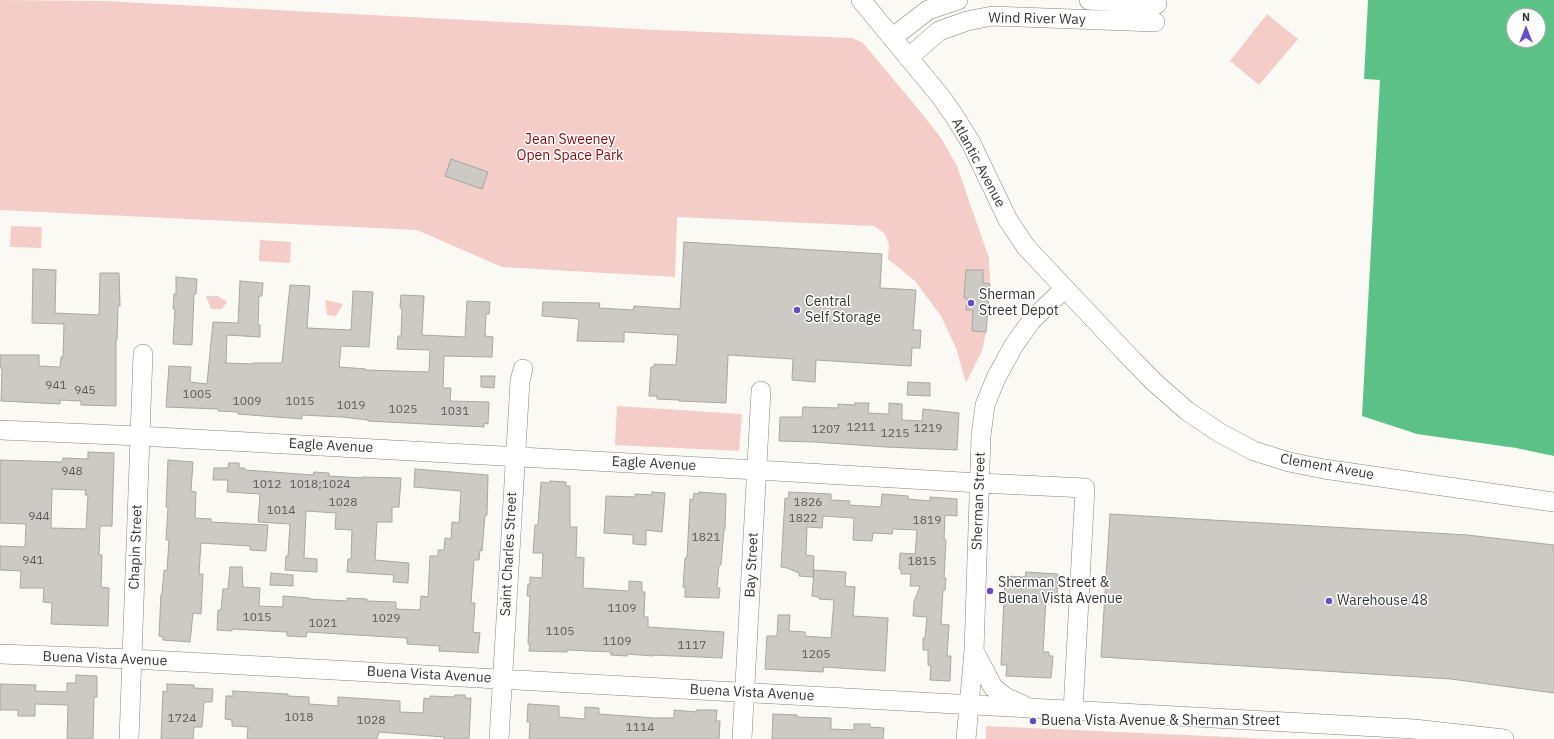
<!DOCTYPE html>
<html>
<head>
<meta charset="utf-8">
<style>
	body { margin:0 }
	#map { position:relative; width:1554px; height:739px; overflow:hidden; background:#fbf9f4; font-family:"IBM Plex Sans",sans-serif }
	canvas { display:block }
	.north { position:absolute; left:1506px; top:8px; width:40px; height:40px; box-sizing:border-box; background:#fff; border:1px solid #aeaead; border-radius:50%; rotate:0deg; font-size:11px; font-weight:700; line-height:16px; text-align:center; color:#353533 }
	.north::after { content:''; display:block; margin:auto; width:14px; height:18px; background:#684dc6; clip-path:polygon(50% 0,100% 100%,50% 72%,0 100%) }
</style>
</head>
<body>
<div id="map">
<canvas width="1554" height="739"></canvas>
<div class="north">N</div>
</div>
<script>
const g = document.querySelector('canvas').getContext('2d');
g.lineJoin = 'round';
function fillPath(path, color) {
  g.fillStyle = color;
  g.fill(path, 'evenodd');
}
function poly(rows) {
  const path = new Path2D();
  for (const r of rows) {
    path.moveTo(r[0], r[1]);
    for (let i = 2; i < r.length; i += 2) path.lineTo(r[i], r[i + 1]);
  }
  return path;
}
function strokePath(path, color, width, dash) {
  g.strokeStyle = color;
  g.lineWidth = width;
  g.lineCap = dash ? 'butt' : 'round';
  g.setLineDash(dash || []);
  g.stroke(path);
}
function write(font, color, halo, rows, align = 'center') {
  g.font = font + ' "IBM Plex Sans",sans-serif';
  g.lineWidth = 3;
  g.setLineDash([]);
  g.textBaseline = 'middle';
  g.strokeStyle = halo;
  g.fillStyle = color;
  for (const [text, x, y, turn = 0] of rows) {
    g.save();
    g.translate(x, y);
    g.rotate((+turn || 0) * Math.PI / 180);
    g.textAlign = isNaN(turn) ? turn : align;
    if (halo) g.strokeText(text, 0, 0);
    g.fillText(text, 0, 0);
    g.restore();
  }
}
const green = poly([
	[0,0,104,1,658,30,852,38,863,43,924,116,941,138,957,166,989,258,990,280,986,332,982,351,966,383,956,348,941,316,915,281,888,259,889,244,884,233,874,226,677,217,675,277,502,267,417,230,0,210],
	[1267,14,1298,39,1259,85,1230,61],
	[11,226,42,227,41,248,10,247],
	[260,240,291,242,290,263,259,261],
	[206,296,218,296,227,302,222,309,211,309],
	[325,300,343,304,336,316,327,315],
	[617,406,742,414,739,451,615,445],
	[986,726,1273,739,986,739]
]);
const water = poly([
	[1368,0,1554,0,1554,456,1516,448,1417,434,1362,416,1380,80,1364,79],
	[1514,16,1538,16,1538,40,1514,40]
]);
const building = poly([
	[451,159,488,172,482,189,445,176,451,159],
	[684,242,882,254,880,288,916,290,913,330,921,330,920,348,912,348,911,366,816,360,815,382,792,380,793,359,728,355,726,403,679,401,679,400,657,399,657,396,649,396,651,367,654,367,654,364,676,365,678,335,624,332,624,342,577,341,579,319,542,316,543,302,600,303,599,308,633,310,634,306,680,309,684,242],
	[33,269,56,270,55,313,99,315,100,273,119,273,120,306,118,306,117,340,116,340,116,406,81,405,81,401,60,400,60,404,1,401,2,368,0,368,0,355,39,355,39,366,60,367,61,357,63,357,64,324,32,323,33,269],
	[966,270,983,270,983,283,990,284,986,332,972,331,973,310,966,310,967,298,964,298,966,270],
	[176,277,197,279,196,294,194,294,192,345,173,344,175,309,173,309,174,294,176,294,176,277],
	[240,281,263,283,262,296,259,296,258,325,260,325,260,337,227,335,226,363,253,364,253,363,282,363,290,285,310,286,307,328,351,330,353,291,373,292,369,347,341,346,339,367,366,369,366,370,429,372,430,350,397,349,398,336,401,336,402,308,400,308,401,295,424,296,422,335,465,337,467,301,490,302,489,314,486,314,485,336,493,337,492,357,444,356,443,388,451,388,450,401,489,402,488,424,484,423,484,427,368,421,368,420,342,417,302,415,302,419,238,414,238,412,218,411,218,409,166,407,169,366,191,367,190,382,207,384,213,322,238,323,240,281],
	[481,376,495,376,494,388,481,387,481,376],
	[908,382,930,383,930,396,907,395,908,382],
	[855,403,869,403,868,413,889,414,889,403,902,404,902,420,922,421,923,409,959,413,957,450,886,447,815,442,779,441,780,417,802,417,803,407,838,408,838,404,855,405,855,403],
	[88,452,114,453,112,526,100,526,99,555,102,555,101,587,109,588,108,626,51,624,52,603,43,602,44,588,20,588,21,571,0,570,0,546,25,547,26,524,0,523,0,460,62,462,63,458,88,459,88,452],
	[52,489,86,490,85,495,88,495,86,529,51,528,52,489],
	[168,460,193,462,191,491,196,492,195,518,211,519,211,522,268,525,266,551,250,550,250,546,201,543,199,574,203,574,201,614,193,613,190,642,163,640,163,637,159,636,161,594,162,594,164,570,167,571,169,540,166,540,168,507,166,507,168,460],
	[229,463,239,463,239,468,245,468,245,470,313,475,314,472,329,473,329,476,362,478,362,477,401,478,399,507,392,507,392,522,377,522,375,560,409,563,408,583,393,582,394,575,347,572,348,559,351,559,352,530,335,529,336,513,306,511,304,558,317,559,317,572,285,570,286,556,288,556,290,524,258,522,260,494,227,492,228,480,213,480,214,468,228,468,229,463],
	[415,469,488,475,487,515,485,515,482,551,480,550,479,560,474,560,471,603,475,603,473,632,480,633,478,653,439,651,440,646,407,644,407,638,307,632,306,637,287,636,287,632,232,629,232,631,217,630,218,610,221,610,223,589,228,589,230,567,242,567,243,587,260,588,259,606,283,607,283,596,309,598,309,599,347,601,347,598,367,599,367,601,396,602,396,609,420,610,421,596,428,597,430,556,438,556,438,550,444,550,445,538,451,539,452,522,459,523,461,491,414,487,415,469],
	[550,481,566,482,566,486,570,486,570,527,577,527,576,557,584,558,583,588,629,591,629,581,642,582,642,592,645,592,644,617,648,617,648,627,724,632,722,658,653,655,653,656,627,654,627,656,611,655,611,652,567,650,567,652,529,651,530,644,528,644,530,596,527,596,528,584,530,584,530,577,542,578,543,553,533,553,535,525,538,525,541,482,549,483,550,481],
	[652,492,665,493,662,532,646,530,646,545,633,544,633,535,604,533,606,496,635,497,635,494,652,495,652,492],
	[699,492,726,494,725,529,724,529,721,565,719,565,717,588,720,588,719,598,685,597,685,587,683,587,685,558,687,558,690,499,693,500,694,493,699,494,699,492],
	[789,492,831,494,831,500,850,501,849,505,881,507,882,494,908,496,908,499,930,501,930,497,957,499,957,516,945,515,944,539,946,540,944,578,946,578,945,590,943,590,941,624,949,625,947,656,951,656,950,681,930,680,931,666,928,665,928,650,923,650,923,638,925,638,927,617,913,616,914,602,920,586,910,586,911,574,901,574,901,569,899,569,900,553,915,554,917,530,893,529,892,534,873,533,872,541,853,540,854,518,823,516,822,528,807,527,806,555,814,556,813,577,799,576,799,573,787,568,781,567,785,498,788,499,789,492],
	[1110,514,1467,535,1554,545,1554,693,1451,679,1101,657,1110,514],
	[814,570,846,572,845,586,855,587,853,616,888,618,885,671,824,667,823,672,765,669,767,636,777,636,778,615,790,615,789,631,805,632,805,636,831,638,834,600,819,599,819,597,812,596,814,570],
	[1026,572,1058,574,1057,595,1050,595,1050,599,1046,598,1043,652,1049,652,1049,656,1053,656,1051,678,1006,676,1007,665,1001,665,1005,576,1025,577,1026,572],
	[271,573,293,575,293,586,270,585,271,573],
	[76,675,97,676,97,697,94,697,93,739,67,739,68,705,35,704,35,716,18,716,18,710,0,710,0,684,36,685,35,691,67,692,67,683,76,683,76,675],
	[167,684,194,685,194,688,213,689,212,702,204,702,202,727,194,727,193,739,161,739,163,691,167,692,167,684],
	[233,691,288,694,288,696,309,697,309,704,338,706,338,697,400,701,400,712,423,713,424,698,430,699,430,696,454,697,455,695,465,695,465,698,471,698,469,739,444,739,444,737,379,732,377,739,247,739,248,727,232,726,232,720,225,719,226,696,233,696,233,691],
	[528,704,559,706,559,717,585,719,585,707,599,708,599,714,655,718,674,718,674,710,696,712,696,710,717,710,716,721,720,721,719,739,529,739,530,722,527,722,528,704],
	[773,714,797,715,797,717,831,718,831,729,854,730,854,724,870,724,870,727,884,728,883,739,772,739,773,714]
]);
const minor = poly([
	[861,0,941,97,955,117,971,143,1008,220,1026,247,1121,348,1153,381,1187,411,1220,433,1254,451,1289,462,1324,469,1554,502],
	[1089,0,1157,4],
	[892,38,928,10,958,0],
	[908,58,939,31,967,21,992,16,1155,22],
	[0,430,139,436,757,470,979,483,1085,488,1073,711],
	[974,651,993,687,1005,697,1023,705],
	[0,654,132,659,1414,729,1504,739],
	[129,739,143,354],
	[499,739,520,381,523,369],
	[742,739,761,391],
	[966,739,974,651,981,436,985,405,996,378,1014,345,1032,320,1064,289]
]);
const markers = [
	[971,303,4,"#684dc6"],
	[797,310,4,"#684dc6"],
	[990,591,4,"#684dc6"],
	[1329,601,4,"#684dc6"],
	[1033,721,4,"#684dc6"]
];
const numberNames = [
	["941",56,386],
	["945",85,391],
	["1005",197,395],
	["1009",247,402],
	["1015",300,402],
	["1019",351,406],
	["1025",403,410],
	["1031",455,412],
	["1211",861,428],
	["1219",928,429],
	["1207",826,430],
	["1215",895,434],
	["948",72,472],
	["1012",267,485],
	["1018;1024",320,485],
	["1028",343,503],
	["1826",808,503],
	["1014",281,511],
	["944",39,517],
	["1822",803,519],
	["1819",927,521],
	["1821",706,538],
	["941",33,561],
	["1815",922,562],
	["1109",622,609],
	["1015",257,618],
	["1029",386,619],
	["1021",323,624],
	["1105",560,632],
	["1109",617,642],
	["1117",692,646],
	["1205",816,655],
	["1018",299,718],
	["1724",182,719],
	["1028",371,721],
	["1114",640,728]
];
const streetNames = [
	["Wind River Way",1037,19,1],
	["Atlantic Avenue",978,163,62],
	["Eagle Avenue",331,446,3],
	["Eagle Avenue",654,464,3],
	["Clement Aveue",1327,467,10],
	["Sherman Street",979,501,-88],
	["Chapin Street",136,547,-88],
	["Saint Charles Street",509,554,-87],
	["Bay Street",752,565,-87],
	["Buena Vista Avenue",105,659,2],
	["Buena Vista Avenue",429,675,3],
	["Buena Vista Avenue",752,693,3]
];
const parkNames = [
	["Jean Sweeney",570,140],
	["Open Space Park",570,156]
];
const poiNames = [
	["Sherman",979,295],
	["Street Depot",979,311],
	["Central",805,302],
	["Self Storage",805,318],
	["Sherman Street &",998,583],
	["Buena Vista Avenue",998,599],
	["Warehouse 48",1337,601],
	["Buena Vista Avenue & Sherman Street",1041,721]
];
fillPath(green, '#f4ccc8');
fillPath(water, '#5cc187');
fillPath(building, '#cdc9c5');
strokePath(building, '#aaa6a2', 1);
strokePath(minor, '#85847f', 20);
strokePath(minor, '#fff', 19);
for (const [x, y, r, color] of markers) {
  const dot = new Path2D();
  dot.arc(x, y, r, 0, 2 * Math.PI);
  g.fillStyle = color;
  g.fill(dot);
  strokePath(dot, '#fff', 1.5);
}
write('12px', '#5b5a58', null, numberNames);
write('14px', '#353533', '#fff', streetNames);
write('14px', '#870510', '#fff', parkNames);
write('14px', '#353533', '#fff', poiNames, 'left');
</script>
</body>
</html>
